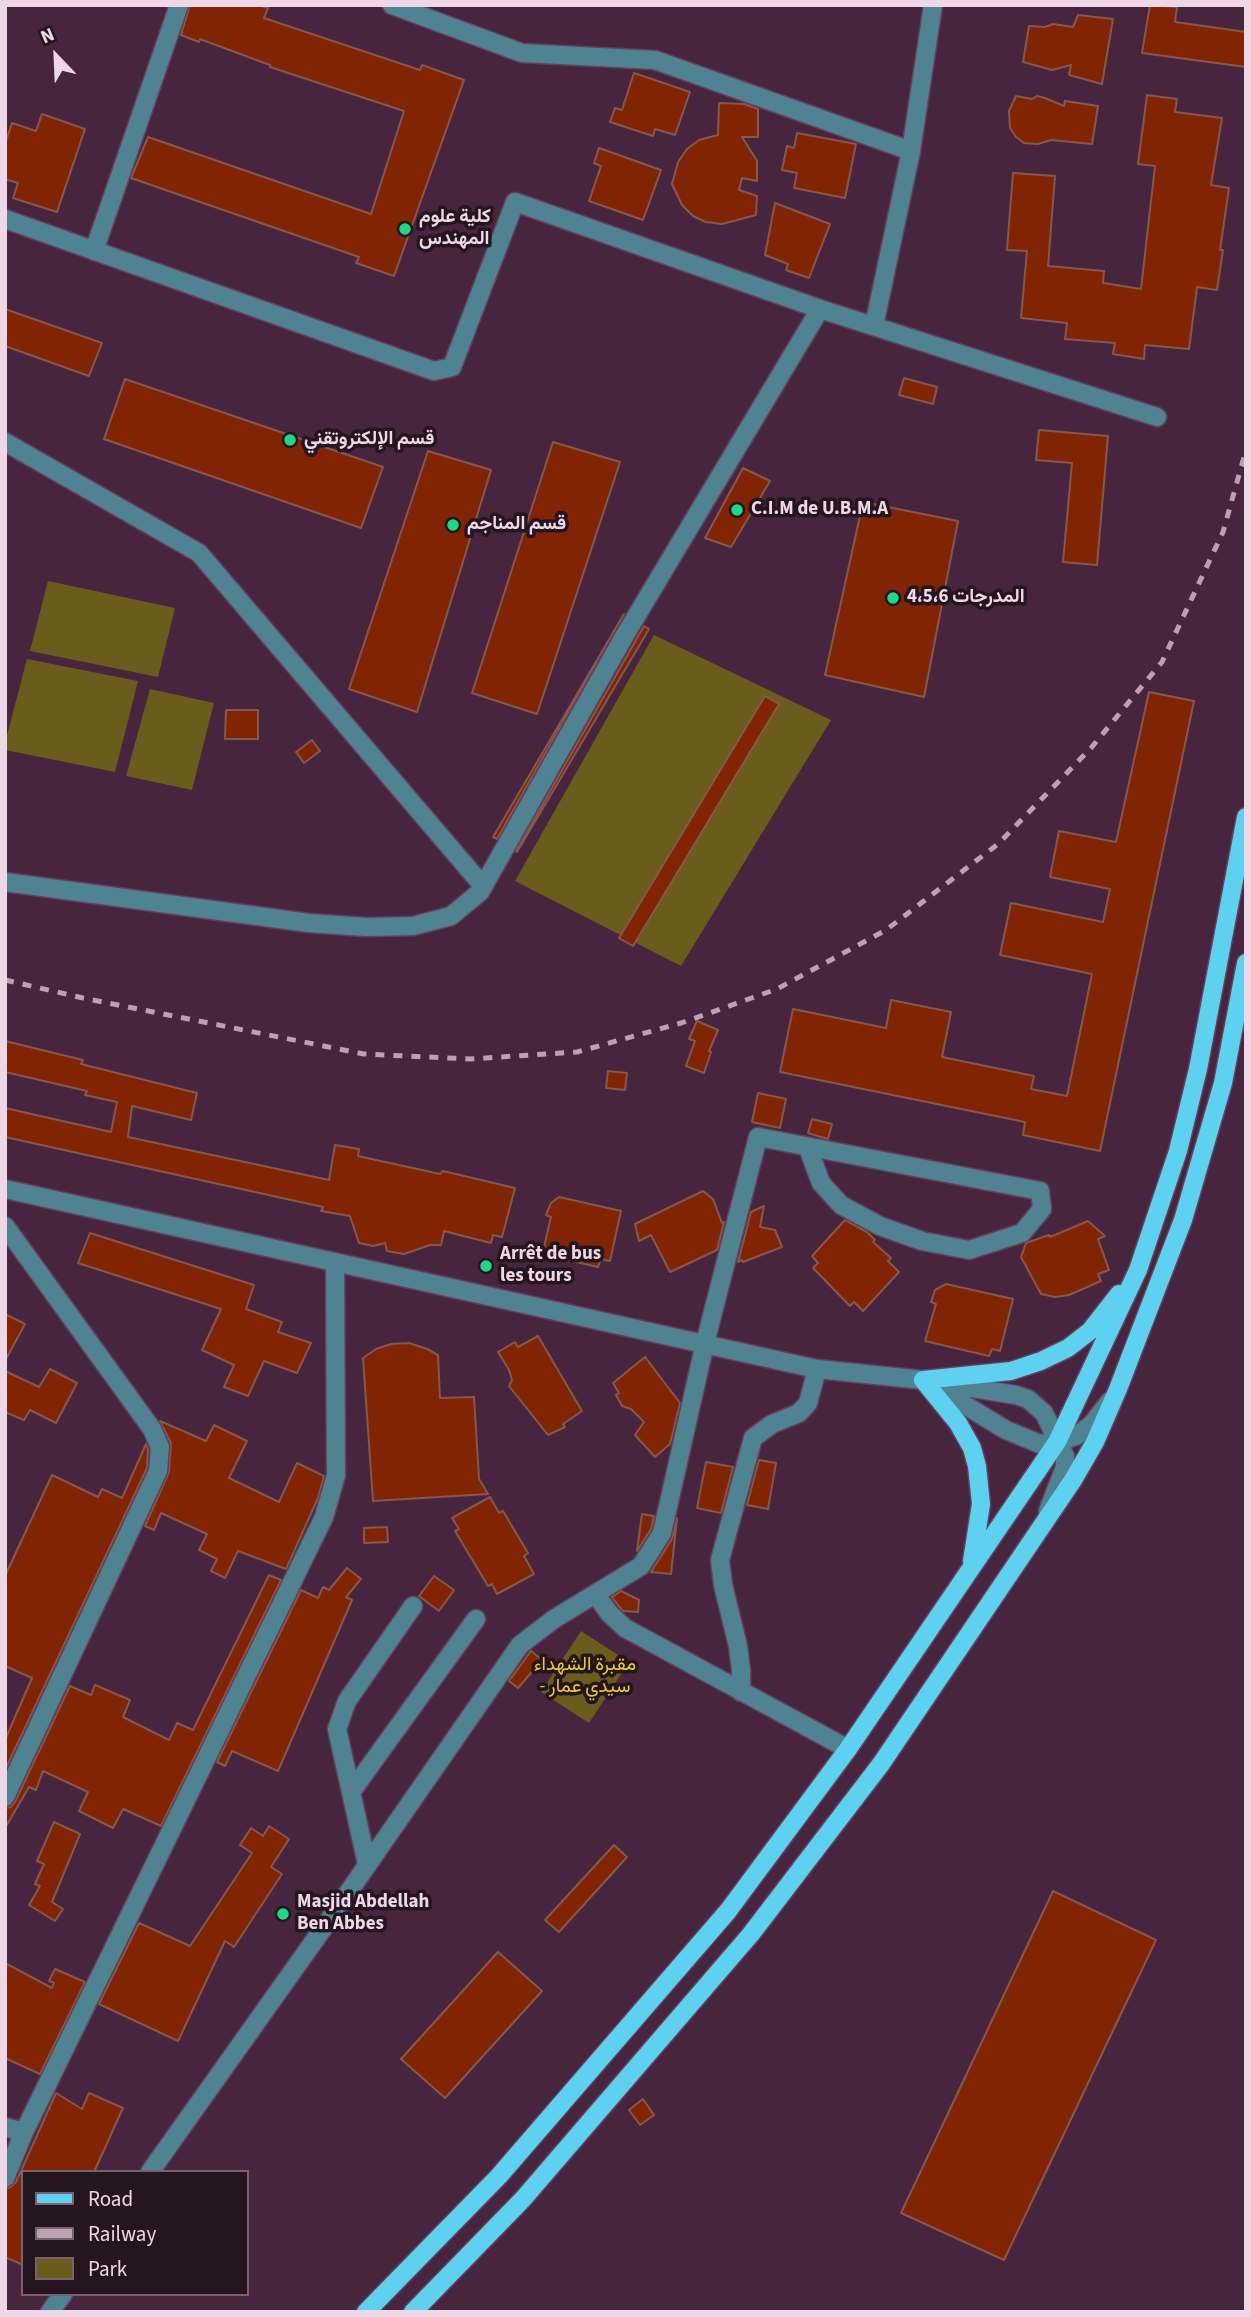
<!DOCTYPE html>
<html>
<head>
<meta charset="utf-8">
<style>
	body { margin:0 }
	#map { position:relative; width:1251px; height:2317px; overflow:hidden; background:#48253f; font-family:"Source Sans 3",sans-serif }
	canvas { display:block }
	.frame { position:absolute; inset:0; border:7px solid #eed7e7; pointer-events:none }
	.legend { position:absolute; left:21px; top:2170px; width:228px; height:126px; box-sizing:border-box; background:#251520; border:2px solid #756370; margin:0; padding:9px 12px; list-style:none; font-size:21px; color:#eed7e7 }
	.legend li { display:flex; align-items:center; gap:14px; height:35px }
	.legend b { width:35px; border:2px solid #756370 }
	.north { position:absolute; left:21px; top:21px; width:70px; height:70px; -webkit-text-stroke:5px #251520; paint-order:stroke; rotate:337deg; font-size:19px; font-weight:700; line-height:28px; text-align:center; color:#eed7e7 }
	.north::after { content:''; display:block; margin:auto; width:24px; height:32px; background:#eed7e7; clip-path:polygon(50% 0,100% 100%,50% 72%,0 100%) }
</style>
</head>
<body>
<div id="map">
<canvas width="1251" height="2317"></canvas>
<div class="frame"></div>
<ul class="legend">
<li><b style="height:9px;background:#5dd1ef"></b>Road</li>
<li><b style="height:9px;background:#bca1b4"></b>Railway</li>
<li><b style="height:19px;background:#6a5c1b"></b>Park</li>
</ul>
<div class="north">N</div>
</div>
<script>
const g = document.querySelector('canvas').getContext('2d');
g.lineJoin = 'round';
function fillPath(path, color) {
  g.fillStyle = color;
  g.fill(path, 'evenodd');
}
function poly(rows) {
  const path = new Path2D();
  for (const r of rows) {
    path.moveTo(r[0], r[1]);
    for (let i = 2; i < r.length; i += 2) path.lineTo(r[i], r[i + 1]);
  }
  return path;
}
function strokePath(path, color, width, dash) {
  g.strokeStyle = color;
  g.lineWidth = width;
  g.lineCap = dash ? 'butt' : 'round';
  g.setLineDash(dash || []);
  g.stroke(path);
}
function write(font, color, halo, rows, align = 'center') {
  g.font = font + ' "Source Sans 3",Vazirmatn,sans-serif';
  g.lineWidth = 7;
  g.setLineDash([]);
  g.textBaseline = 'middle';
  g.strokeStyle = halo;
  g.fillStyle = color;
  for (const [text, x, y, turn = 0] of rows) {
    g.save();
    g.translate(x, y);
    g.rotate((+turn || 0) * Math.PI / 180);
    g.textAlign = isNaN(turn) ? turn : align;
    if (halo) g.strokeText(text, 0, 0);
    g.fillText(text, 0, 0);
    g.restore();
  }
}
const green = poly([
	[48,581,175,608,158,677,30,651],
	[654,635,831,720,681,966,515,881],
	[27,659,138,681,115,772,5,750,5,743],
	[150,689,214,703,192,790,126,776],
	[581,1631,629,1662,589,1723,541,1692]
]);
const building = poly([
	[190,5,259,5,268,8,264,18,420,70,422,65,464,80,394,276,356,263,359,257,131,178,148,137,371,214,404,111,270,67,270,65,200,39,199,42,181,35,190,5],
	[1150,5,1177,7,1175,22,1246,32,1246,67,1142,53,1150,5],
	[1078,15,1113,19,1102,84,1069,75,1071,65,1052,70,1023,62,1029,26,1045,27,1053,24,1073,27,1078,15],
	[634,73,690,92,675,135,655,129,653,136,610,122,615,108,622,110,634,73],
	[1147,95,1177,99,1175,112,1222,118,1211,185,1229,188,1220,250,1223,250,1217,290,1197,287,1189,349,1145,345,1144,359,1113,354,1115,343,1065,339,1067,323,1021,318,1027,251,1007,250,1013,173,1055,176,1048,266,1104,271,1103,283,1141,289,1155,166,1138,164,1147,95],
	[1016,96,1032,99,1037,96,1045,98,1064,106,1065,101,1098,106,1092,144,1051,140,1038,144,1024,143,1016,137,1010,128,1009,111,1016,96],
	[719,103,744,104,758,109,758,137,742,137,757,161,757,181,742,178,739,190,757,196,756,215,722,224,706,222,693,216,682,205,672,184,678,162,687,149,699,140,718,135,719,103],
	[42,114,85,129,57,212,13,198,18,183,5,179,5,144,12,123,36,131,42,114],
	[797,133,856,144,845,198,794,188,797,173,782,170,787,146,794,148,797,133],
	[599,148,661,170,643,220,589,201,601,166,594,163,599,148],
	[775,203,830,224,809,278,786,270,788,264,765,255,775,203],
	[5,309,102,343,89,376,5,346,5,309],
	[904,378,937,387,933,404,899,395,904,378],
	[125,379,383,467,361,528,104,439,125,379],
	[1039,430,1108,436,1097,565,1063,562,1072,463,1036,460,1039,430],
	[553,442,620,462,537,714,472,693,553,442],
	[428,451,491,470,417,712,349,689,428,451],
	[743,468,770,481,731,547,705,538,743,468],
	[863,502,958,521,924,697,825,675,863,502],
	[624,614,615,629,497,839,493,837,624,614],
	[644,626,649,629,517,852,516,851,644,626],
	[1149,692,1194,701,1100,1151,1023,1135,1025,1122,780,1072,793,1009,886,1028,891,1000,951,1012,942,1057,1034,1076,1031,1089,1067,1096,1092,974,1000,955,1011,903,1103,922,1110,889,1050,877,1059,831,1116,842,1149,692],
	[765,696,779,704,633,946,619,938,765,696],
	[226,710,258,710,258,739,225,739,226,710],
	[312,740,320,751,304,763,296,752,312,740],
	[697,1021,718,1030,709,1051,711,1052,704,1073,686,1066,695,1041,689,1039,697,1021],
	[5,1041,83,1060,81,1064,197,1093,191,1120,132,1106,128,1137,329,1180,335,1145,359,1149,358,1156,440,1174,443,1171,515,1188,502,1237,493,1235,491,1243,444,1231,441,1245,430,1245,404,1254,387,1251,385,1243,373,1246,359,1243,350,1216,321,1211,323,1207,5,1137,5,1108,111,1132,117,1102,85,1095,87,1091,5,1072,5,1041],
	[608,1071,627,1073,625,1090,606,1088,608,1071],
	[758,1093,786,1099,780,1128,752,1122,758,1093],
	[812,1119,832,1124,828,1139,808,1133,812,1119],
	[703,1191,713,1199,722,1223,724,1222,717,1250,670,1272,651,1235,639,1241,635,1224,703,1191],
	[559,1197,621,1211,610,1261,601,1259,598,1267,551,1256,553,1249,544,1247,551,1217,546,1215,551,1203,559,1197],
	[764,1206,760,1227,775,1230,782,1247,743,1262,742,1260,738,1262,751,1212,764,1206],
	[845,1220,867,1232,875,1240,873,1242,891,1258,888,1261,899,1272,863,1311,854,1302,850,1306,813,1268,818,1263,812,1256,845,1220],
	[1088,1221,1105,1236,1098,1239,1109,1270,1098,1274,1101,1281,1069,1295,1055,1297,1041,1294,1021,1257,1026,1243,1049,1235,1050,1237,1088,1221],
	[90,1233,254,1285,246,1309,282,1322,278,1332,311,1343,297,1373,264,1361,248,1396,224,1387,234,1365,202,1350,221,1309,78,1263,90,1233],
	[946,1284,1013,1299,1000,1351,992,1349,989,1356,925,1341,936,1304,931,1302,935,1290,946,1284],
	[5,1314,25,1324,5,1361,5,1314],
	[538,1336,582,1411,563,1424,565,1427,548,1435,509,1386,512,1380,509,1370,498,1352,515,1342,518,1347,538,1336],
	[409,1343,427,1349,438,1355,440,1398,474,1397,479,1479,488,1494,373,1501,363,1358,376,1349,391,1344,409,1343],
	[645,1357,680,1403,670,1444,655,1457,635,1435,644,1422,631,1409,622,1406,616,1395,619,1393,613,1383,645,1357],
	[50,1369,77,1383,56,1423,30,1410,24,1420,5,1412,5,1371,39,1387,50,1369],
	[160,1421,206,1441,214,1425,247,1441,229,1478,279,1502,297,1463,324,1476,318,1498,286,1569,238,1551,225,1578,211,1571,217,1559,199,1550,207,1534,161,1513,154,1530,145,1526,169,1472,171,1443,160,1421],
	[146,1444,148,1449,147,1468,5,1770,5,1740,32,1678,5,1666,5,1576,52,1475,98,1497,102,1489,122,1498,146,1444],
	[759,1460,776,1463,768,1509,747,1505,759,1460],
	[706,1462,733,1467,721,1513,697,1508,706,1462],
	[490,1497,499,1513,503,1511,528,1553,524,1556,534,1574,497,1594,492,1584,488,1586,455,1531,459,1529,452,1518,490,1497],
	[642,1514,654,1516,651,1529,637,1551,642,1514],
	[677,1518,671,1574,651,1572,672,1539,677,1518],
	[387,1527,388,1542,364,1543,364,1528,387,1527],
	[347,1568,361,1579,346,1597,352,1600,278,1771,232,1751,225,1766,217,1762,301,1590,318,1598,323,1587,329,1590,347,1568],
	[269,1575,281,1580,161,1826,123,1809,113,1828,79,1811,88,1792,43,1771,36,1790,29,1787,5,1828,5,1808,11,1807,15,1802,70,1686,91,1695,95,1685,130,1700,123,1717,169,1740,177,1723,193,1730,269,1575],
	[434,1576,454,1590,439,1611,419,1596,434,1576],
	[621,1591,639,1600,638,1612,623,1611,618,1605,612,1597,621,1591],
	[531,1651,542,1660,518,1688,509,1681,531,1651],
	[54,1822,80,1834,52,1902,63,1909,55,1921,29,1905,40,1886,35,1884,44,1864,37,1861,54,1822],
	[269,1826,289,1839,271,1867,282,1874,234,1947,225,1941,178,2041,99,2004,139,1923,190,1946,252,1853,240,1845,251,1828,263,1836,269,1826],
	[614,1845,627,1857,559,1932,545,1920,614,1845],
	[1053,1891,1156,1940,1004,2260,901,2213,1053,1891],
	[498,1952,542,1991,445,2098,401,2059,498,1952],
	[5,1963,52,1988,54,1983,49,1981,55,1969,85,1982,40,2074,5,2058,5,1963],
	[56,2093,82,2109,89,2093,123,2108,94,2172,23,2172,23,2265,5,2257,5,2189,11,2187,16,2182,56,2093],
	[643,2099,654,2115,640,2125,629,2110,643,2099]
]);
const minor = poly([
	[392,5,522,53,655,60,911,151],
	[5,219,434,371,452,367,515,202,820,309,1157,417],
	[94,251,179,5],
	[874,326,911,151,933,5],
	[5,442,199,553,483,886],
	[5,882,309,923,366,927,413,926,451,916,480,892,625,635,820,309],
	[5,1189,817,1369,923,1380,1016,1395,1028,1399,1044,1413,1065,1456,1065,1467,1048,1511],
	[5,1226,152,1429,160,1447,158,1471,5,1797],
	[932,1385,1006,1430,1040,1444,1057,1442,1076,1436,1091,1425,1110,1401],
	[596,1595,609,1613,625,1628,848,1749],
	[741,1692,741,1670,738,1646,723,1585,720,1560,753,1438,772,1424,799,1413,808,1403,817,1369],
	[351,1792,476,1619],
	[367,1864,337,1729,347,1701,413,1606],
	[5,2127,24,2132],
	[150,2172,334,1913,520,1645,554,1619,641,1566,662,1533,705,1343,758,1137,1040,1191,1042,1209,1022,1233,969,1250,922,1241,880,1226,841,1205,821,1183,808,1148],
	[5,2178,24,2132,324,1517,336,1475,335,1264],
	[50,2312,63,2294]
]);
const major = poly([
	[923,1380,1011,1371,1041,1361,1068,1348,1090,1331,1119,1294],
	[923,1380,958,1423,972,1448,977,1466,981,1504,972,1561],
	[366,2312,499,2176,728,1911,848,1749,1057,1442,1138,1270,1178,1151,1198,1069,1246,817],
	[413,2312,523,2199,751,1934,881,1764,1073,1480,1095,1442,1118,1389,1183,1220,1223,1083,1246,963]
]);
const rail = poly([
	[5,980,83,998,364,1054,470,1059,577,1052,681,1023,777,989,886,930,998,844,1091,748,1162,662,1223,532,1246,450]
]);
const markers = [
	[405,229,7,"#1fd887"],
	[290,440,7,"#1fd887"],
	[737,510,7,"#1fd887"],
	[453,525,7,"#1fd887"],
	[893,598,7,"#1fd887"],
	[486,1266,7,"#1fd887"],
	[283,1914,7,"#1fd887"]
];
const poiNames = [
	["كلية علوم",419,218],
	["المهندس",419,240],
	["قسم الإلكتروتقني",304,440],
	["C.I.M de U.B.M.A",751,510],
	["قسم المناجم",467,525],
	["المدرجات 4،5،6",907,598],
	["Arrêt de bus",500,1255],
	["les tours",500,1277],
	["Masjid Abdellah",297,1903],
	["Ben Abbes",297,1925]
];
const parkNames = [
	["مقبرة الشهداء",585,1666],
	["- سيدي عمار",585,1688]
];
fillPath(green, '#6a5c1b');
fillPath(building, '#802403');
strokePath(building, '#86584b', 2);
strokePath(minor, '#63415a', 21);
strokePath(major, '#63415a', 21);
strokePath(minor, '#4f8391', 18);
strokePath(major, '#5dd1ef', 18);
strokePath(rail, '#bca1b4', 5, [9, 9]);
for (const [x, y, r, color] of markers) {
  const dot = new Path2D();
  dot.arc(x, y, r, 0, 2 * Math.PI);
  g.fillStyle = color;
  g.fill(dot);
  strokePath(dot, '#251520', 2.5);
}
write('bold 19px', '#eed7e7', '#251520', poiNames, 'left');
write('19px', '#e9ca30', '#251520', parkNames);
</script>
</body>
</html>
